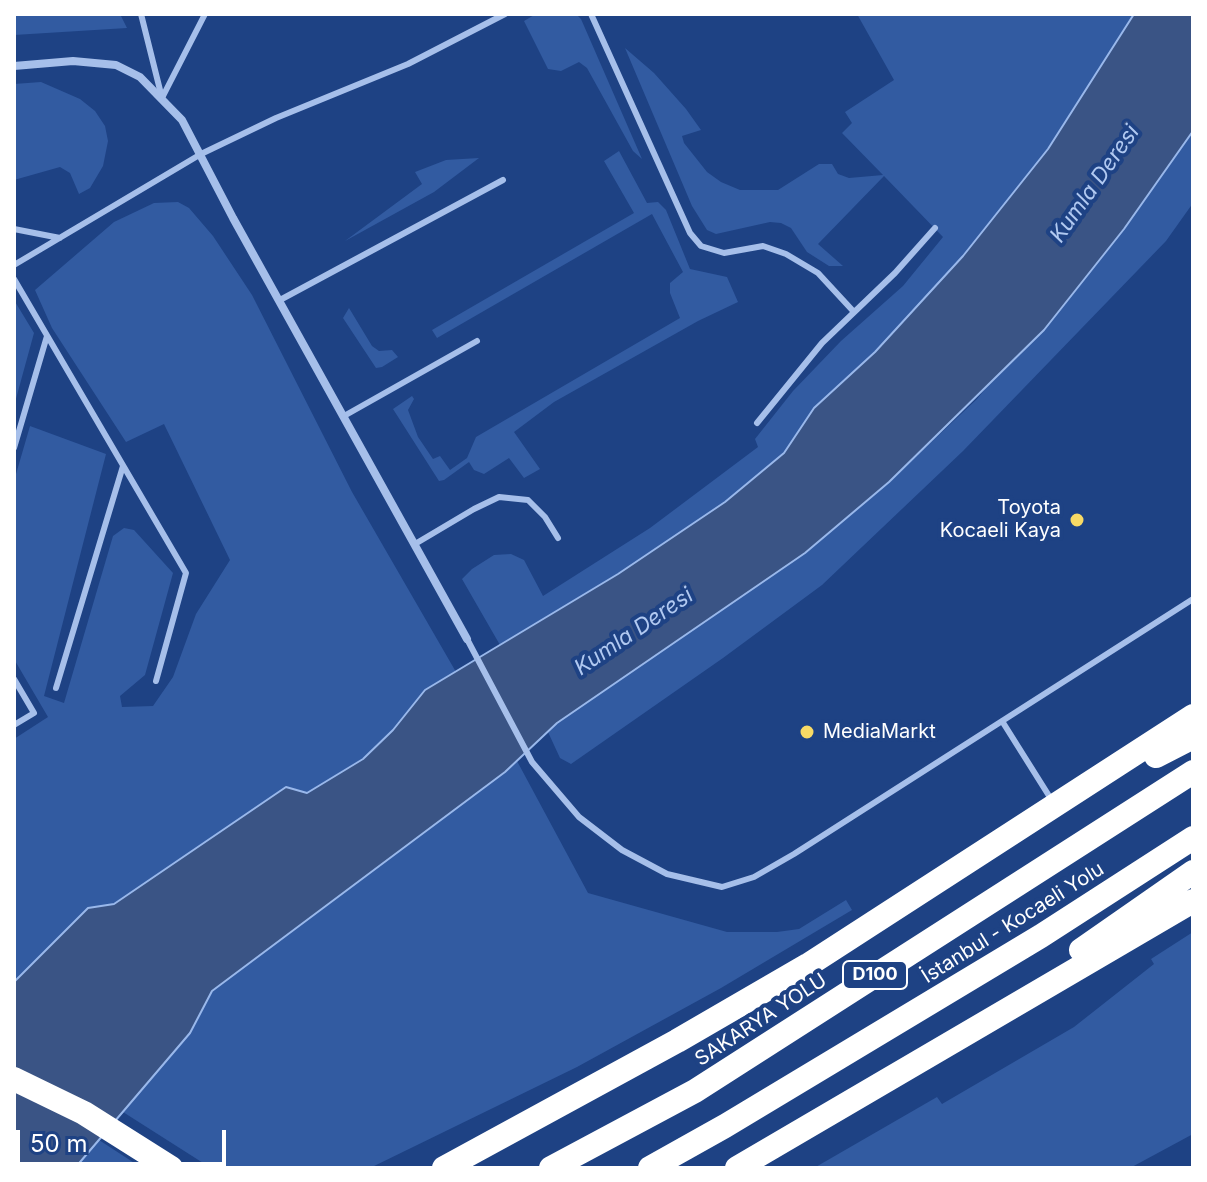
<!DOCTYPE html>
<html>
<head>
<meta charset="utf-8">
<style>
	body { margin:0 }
	#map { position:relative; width:1207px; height:1182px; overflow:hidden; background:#1e4284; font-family:Inter,sans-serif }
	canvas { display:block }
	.frame { position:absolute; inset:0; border:16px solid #fff; pointer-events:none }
	.scale { position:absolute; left:16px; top:1130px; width:210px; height:36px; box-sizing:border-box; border:4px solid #fff; border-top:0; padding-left:10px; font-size:24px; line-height:28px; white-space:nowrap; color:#fff; -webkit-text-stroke:6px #1e4284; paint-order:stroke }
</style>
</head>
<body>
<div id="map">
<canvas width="1207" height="1182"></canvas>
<div class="frame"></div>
<div class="scale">50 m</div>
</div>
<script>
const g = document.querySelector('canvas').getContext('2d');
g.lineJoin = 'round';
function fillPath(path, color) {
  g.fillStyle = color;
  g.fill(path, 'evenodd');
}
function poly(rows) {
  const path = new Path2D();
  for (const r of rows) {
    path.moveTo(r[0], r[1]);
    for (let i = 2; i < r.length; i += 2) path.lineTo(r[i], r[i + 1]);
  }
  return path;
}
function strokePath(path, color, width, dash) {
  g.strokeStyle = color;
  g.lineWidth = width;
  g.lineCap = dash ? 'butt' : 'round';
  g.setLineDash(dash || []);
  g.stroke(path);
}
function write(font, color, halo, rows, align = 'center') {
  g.font = font + ' Inter,sans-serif';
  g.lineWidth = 8;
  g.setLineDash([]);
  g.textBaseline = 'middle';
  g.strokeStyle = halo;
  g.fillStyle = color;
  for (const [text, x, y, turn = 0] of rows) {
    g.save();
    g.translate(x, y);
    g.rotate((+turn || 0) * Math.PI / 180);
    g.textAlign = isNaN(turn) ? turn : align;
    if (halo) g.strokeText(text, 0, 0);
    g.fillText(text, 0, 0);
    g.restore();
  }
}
const green = poly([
	[14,14,120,14,127,28,14,35],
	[536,14,576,14,581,19,642,159,633,151,587,68,579,62,561,71,548,69,524,21],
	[857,14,1134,14,1048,149,963,256,875,352,814,408,784,453,725,502,618,574,500,645,462,579,472,569,494,555,511,554,524,560,543,596,650,528,758,447,755,439,793,391,841,341,903,286,943,237,884,176,818,244,843,266,829,266,807,252,791,228,781,223,770,222,716,234,707,230,692,206,625,48,654,73,686,109,701,130,682,136,684,143,707,172,721,182,740,190,778,190,819,164,832,164,838,174,849,178,883,175,842,133,852,123,845,112,894,80],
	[41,82,80,99,95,111,105,126,108,141,103,166,90,188,79,194,70,173,60,167,14,180,14,84],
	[1193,131,1193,203,1166,241,963,451,822,585,723,658,571,764,560,758,548,732,557,723,805,553,889,482,977,399],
	[619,151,647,203,658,202,666,210,690,269,727,277,738,302,698,321,554,402,514,432,540,469,524,478,509,458,484,474,474,470,469,462,444,480,439,481,393,409,412,396,414,399,408,410,418,437,433,459,440,456,450,470,467,458,476,437,680,318,670,293,670,283,683,272,652,214,437,338,432,330,634,213,604,161],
	[479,158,434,192,345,241,422,184,415,172,446,160],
	[178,202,189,208,213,236,252,295,352,492,456,672,425,690,393,730,363,758,307,793,286,787,113,904,88,908,14,982,14,739,48,717,14,659,14,481,30,426,106,454,44,696,64,703,113,536,124,528,134,530,173,573,145,675,120,696,122,707,153,706,173,677,196,614,230,560,164,424,126,442,52,328,35,290,114,222,154,203],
	[14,300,34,333,14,406],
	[349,308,372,346,379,351,392,350,398,357,382,367,376,368,343,318],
	[517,761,588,893,727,932,777,932,799,929,846,900,852,910,721,988,577,1067,370,1168,211,1168,123,1112,190,1033,212,991],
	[1193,932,1193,1134,1130,1168,814,1168,937,1097,942,1104,1074,1027,1154,964,1151,959],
	[99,1140,142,1168,75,1168]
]);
const water = poly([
	[1134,14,1193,14,1193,131,1124,229,1044,330,889,482,805,553,557,723,505,772,212,991,190,1033,75,1168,14,1168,14,982,88,908,114,904,286,787,307,793,363,759,393,730,425,690,618,574,725,502,784,453,814,408,875,352,963,256,1048,149,1134,14]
]);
const lane = poly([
	[141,14,162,98],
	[591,14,690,233,701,246,724,253,763,246,786,254,818,273,854,312],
	[162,98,205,14],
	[14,229,60,238],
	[14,265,201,154,276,118,408,64,505,14],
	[14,279,186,573,156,681],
	[280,300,503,180],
	[344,416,477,341],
	[757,423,822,343,895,273,935,228],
	[14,448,47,336],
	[415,544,474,509,499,497,528,500,545,517,558,538],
	[467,639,532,762,579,817,622,850,667,874,722,887,754,877,794,854,1193,599],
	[14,679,34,713,14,725],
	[56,688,123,466],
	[1002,721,1051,799]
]);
const street = poly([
	[14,66,73,61,116,65,140,77,182,120,233,218,467,639]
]);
const highway = poly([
	[1156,756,1193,737],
	[1081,950,1193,872],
	[14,1079,84,1113,171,1168],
	[444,1168,677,1041,808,965,1193,716],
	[551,1168,695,1091,1193,772],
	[650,1168,725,1126,1041,936,1193,838],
	[737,1168,1193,901]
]);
const markers = [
	[1077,520,8,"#f8da65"],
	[807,732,8,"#f8da65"]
];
const shields = [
	[875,975,64]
];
const shieldNames = [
	["D100",875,975]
];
const poiNames = [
	["Toyota",1061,508],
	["Kocaeli Kaya",1061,531],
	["MediaMarkt",823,732,"left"]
];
const streetNames = [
	["İstanbul - Kocaeli Yolu",1013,923,-32],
	["SAKARYA YOLU",761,1020,-33]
];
const waterNames = [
	["Kumla Deresi",1095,184,-55],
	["Kumla Deresi",634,632,-34]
];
fillPath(green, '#325ba1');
fillPath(water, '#3a5485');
strokePath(water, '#99b8eb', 2);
strokePath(lane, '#a6bfea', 6);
strokePath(street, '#a6bfea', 8);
strokePath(highway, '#fff', 24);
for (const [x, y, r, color] of markers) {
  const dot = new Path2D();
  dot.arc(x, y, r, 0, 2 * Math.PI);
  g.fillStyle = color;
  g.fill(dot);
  strokePath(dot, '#1e4284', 3);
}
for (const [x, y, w] of shields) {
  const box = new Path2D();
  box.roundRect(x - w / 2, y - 14, w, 28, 6);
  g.fillStyle = '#1e4284';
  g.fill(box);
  strokePath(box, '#fff', 2);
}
write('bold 18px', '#fff', null, shieldNames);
write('20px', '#fff', '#1e4284', poiNames, 'right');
write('20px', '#fff', '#1e4284', streetNames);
write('italic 22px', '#b1c9f1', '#1e4284', waterNames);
</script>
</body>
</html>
